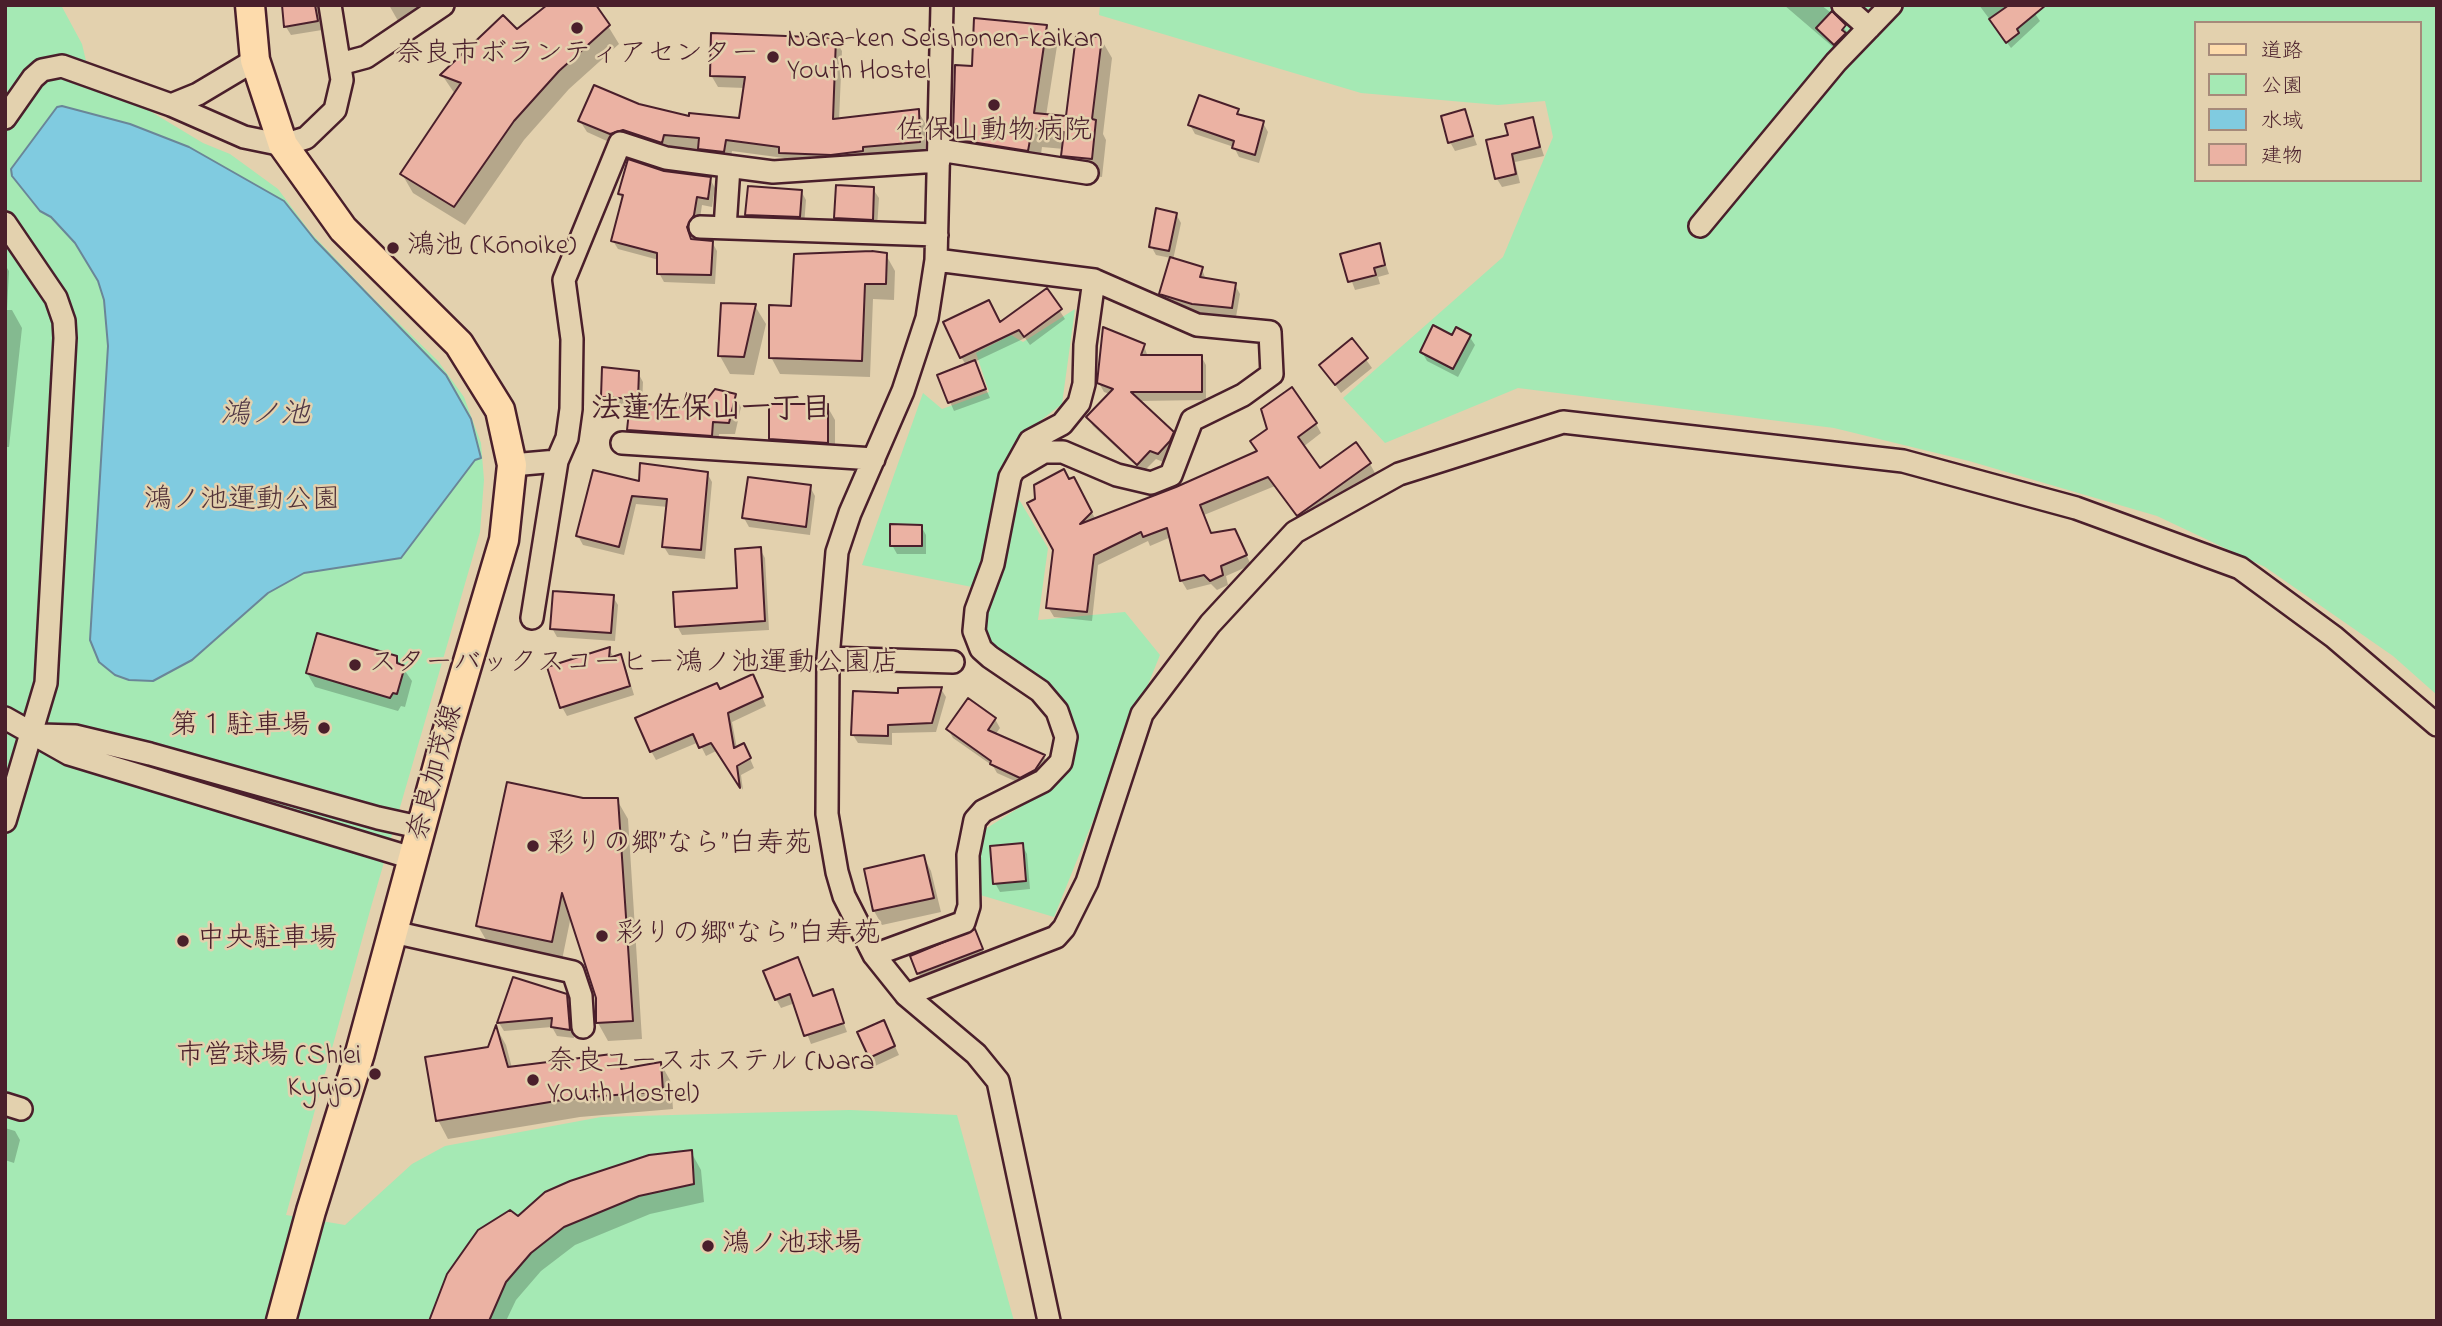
<!DOCTYPE html>
<html>
<head>
<meta charset="utf-8">
<style>
	body { margin:0 }
	#map { position:relative; width:2442px; height:1326px; overflow:hidden; background:#e3d1ae; font-family:"Indie Flower","Klee One",sans-serif }
	canvas { display:block }
	.frame { position:absolute; inset:0; border:7px solid #4a1f2b; pointer-events:none }
	.legend { position:absolute; left:2194px; top:21px; width:228px; height:161px; box-sizing:border-box; background:#e3d1ae; border:2px solid #a68a7a; margin:0; padding:9px 12px; list-style:none; font-size:21px; color:#4a1f2b }
	.legend li { display:flex; align-items:center; gap:14px; height:35px }
	.legend b { width:35px; border:2px solid #a68a7a }
</style>
</head>
<body>
<div id="map">
<canvas width="2442" height="1326"></canvas>
<div class="frame"></div>
<ul class="legend">
<li><b style="height:9px;background:#fddbac"></b>道路</li>
<li><b style="height:19px;background:#a5e9b4"></b>公園</li>
<li><b style="height:19px;background:#80cbe0"></b>水域</li>
<li><b style="height:19px;background:#ebb2a3"></b>建物</li>
</ul>
</div>
<script>
const g = document.querySelector('canvas').getContext('2d');
g.lineJoin = 'round';
function fillPath(path, color) {
  g.fillStyle = color;
  g.fill(path, 'evenodd');
}
function poly(rows) {
  const path = new Path2D();
  for (const r of rows) {
    path.moveTo(r[0], r[1]);
    for (let i = 2; i < r.length; i += 2) path.lineTo(r[i], r[i + 1]);
  }
  return path;
}
function strokePath(path, color, width, dash) {
  g.strokeStyle = color;
  g.lineWidth = width;
  g.lineCap = dash ? 'butt' : 'round';
  g.setLineDash(dash || []);
  g.stroke(path);
}
function write(font, color, halo, rows, align = 'center') {
  g.font = font + ' "Indie Flower","Klee One",sans-serif';
  g.lineWidth = 5;
  g.setLineDash([]);
  g.textBaseline = 'middle';
  g.strokeStyle = halo;
  g.fillStyle = color;
  for (const [text, x, y, turn = 0] of rows) {
    g.save();
    g.translate(x, y);
    g.rotate((+turn || 0) * Math.PI / 180);
    g.textAlign = isNaN(turn) ? turn : align;
    if (halo) g.strokeText(text, 0, 0);
    g.fillText(text, 0, 0);
    g.restore();
  }
}
const green = poly([
	[5,5,61,5,82,44,92,86,135,102,203,143,230,154,278,189,311,233,373,298,438,361,464,397,481,443,484,480,480,532,371,907,286,1215,345,1225,412,1164,445,1146,601,1117,850,1110,957,1115,1014,1321,5,1321],
	[1100,5,2437,5,2437,695,2393,656,2265,567,2157,516,1969,461,1834,428,1518,388,1385,443,1343,398,1503,257,1553,137,1545,101,1498,105,1361,93,1099,15],
	[2195,23,2419,23,2419,180,2195,180],
	[1075,309,1062,404,1027,431,1000,473,986,558,972,587,862,565,923,393,942,409,989,392,976,353,1011,335,1023,342],
	[1014,491,1048,548,1038,620,1125,612,1160,655,1054,917,977,894,982,831,1049,789,1073,759,1072,726,1031,670,989,643,982,632]
]);
const water = poly([
	[62,106,130,124,189,147,284,201,315,240,446,375,471,419,481,458,475,460,401,558,304,573,268,593,192,660,153,681,129,680,115,675,99,662,90,640,108,346,104,300,98,281,75,243,51,217,40,211,12,176,11,169,57,107,62,106]
]);
const shadow = poly([
	[283,5,317,5,322,30,291,35,286,27],
	[389,5,440,5,402,28],
	[1784,5,1821,5,1830,12,1850,35,1840,53],
	[1979,5,2029,5,2040,21,2011,48],
	[608,26,619,44,569,89,524,140,465,225,413,193,402,174,455,94,442,75,517,31],
	[1046,27,1057,46,1046,116,1068,118,1101,39,1112,58,1103,134,1106,140,1102,177,1074,174,1063,155,1064,149,1042,147,1039,169,965,157,954,138,974,68],
	[835,40,842,51,839,120,918,111,925,123,925,154,787,164,784,158,732,151,730,163,706,160,700,149,670,146,668,154,618,146,587,132,580,121,639,106,690,119,741,120,745,88,718,87,711,75],
	[1237,111,1241,117,1263,123,1268,132,1259,163,1239,157,1234,147,1195,134,1190,125],
	[1464,111,1477,145,1455,151,1450,142],
	[1532,119,1544,156,1515,162,1520,183,1502,187,1497,179,1510,137],
	[664,173,710,179,715,188,712,207,702,205,699,225,691,237,692,241,712,242,717,251,715,284,664,282,659,273,659,260,618,249,613,241,623,200,620,194],
	[873,189,879,198,877,228,841,227,836,218],
	[801,191,806,200,804,226,752,224,747,215],
	[1176,214,1181,223,1173,260,1202,269,1206,280,1235,285,1240,294,1236,317,1198,313,1166,303,1161,294,1171,258,1156,255,1151,246],
	[1379,245,1389,274,1378,277,1380,284,1355,290,1342,255],
	[886,255,895,271,894,300,873,299,870,377,780,374,771,357,792,308],
	[5,265,9,271,7,310,12,310,22,328,9,447,5,447],
	[1046,290,1065,319,1030,345,1025,338,974,362,990,398,954,411,939,376,966,365,961,357],
	[755,306,766,324,754,375,730,374,720,356],
	[1469,336,1475,345,1458,377,1427,361,1422,352,1452,337],
	[1352,340,1372,368,1341,393,1321,365],
	[1144,346,1148,357,1201,356,1206,365,1206,400,1138,401,1172,433,1177,442,1163,462,1156,459,1143,472,1093,426,1088,417,1110,394,1104,392,1099,383],
	[638,373,643,382,642,405,685,410,708,400,734,395,741,407,735,434,719,434,718,447,635,442,629,430,631,407,608,406,602,397],
	[827,406,835,420,835,456,778,453,770,439],
	[1316,424,1321,433,1303,447,1320,470,1370,464,1375,473,1303,525,1275,486,1204,515,1212,534,1240,541,1251,565,1226,576,1228,585,1217,590,1211,584,1187,590,1181,580,1171,537,1150,546,1148,541,1098,565,1092,621,1054,617,1048,607,1069,481,1073,479,1096,520,1177,489],
	[707,473,712,482,705,559,669,555,664,547,668,507,636,504,624,555,583,545,578,536,640,483],
	[810,487,815,496,810,535,749,527,744,518],
	[921,526,926,535,926,554,897,554,892,545],
	[760,549,765,558,769,630,682,635,677,626,739,589],
	[613,597,618,605,615,641,557,637,552,628],
	[609,649,614,658,620,656,625,665,634,695,567,716,562,707],
	[396,658,412,681,405,707,401,706,398,711,315,687,307,673],
	[757,685,766,706,732,722,737,749,748,754,754,768,741,775,743,790,718,750,706,756,699,742,656,760,651,751,720,691],
	[941,689,946,697,936,732,892,733,892,745,858,743,853,735,900,694],
	[995,719,1000,728,995,735,1044,757,1049,765,1026,786,997,773,993,766,953,738,948,729],
	[582,799,617,800,628,819,642,1039,608,1041,598,1023,598,997,571,916,562,960,489,945,478,926],
	[1022,845,1027,854,1030,889,1000,892,995,883],
	[924,857,931,871,941,912,882,925,874,911,866,870],
	[979,940,986,958,924,982,918,973],
	[798,959,814,998,832,991,847,1032,811,1044,795,1003,781,1008,776,999],
	[514,979,565,996,572,1009,574,1038,557,1036,552,1027,504,1031,499,1023],
	[497,1029,506,1045,512,1068,619,1055,628,1069,661,1064,671,1082,673,1109,580,1117,448,1139,438,1120,490,1048],
	[888,1031,899,1055,875,1066,870,1057],
	[5,1128,15,1131,20,1140,14,1163,5,1160],
	[691,1152,701,1170,704,1202,650,1214,575,1245,541,1271,516,1300,506,1321,431,1321,518,1218]
]);
const building = poly([
	[282,5,315,5,318,21,284,27,282,5],
	[547,5,596,5,610,25,559,71,514,121,454,207,400,174,461,83,440,75,503,15,517,29,547,5],
	[2009,5,2046,5,2017,29,2019,33,2006,43,1989,19,2009,5],
	[1832,11,1846,25,1842,30,1846,33,1834,45,1816,28,1832,11],
	[974,18,1047,25,1034,113,1066,116,1076,36,1102,37,1092,119,1096,120,1092,159,1061,156,1064,132,1032,129,1028,151,953,139,955,65,972,66,974,18],
	[711,33,836,38,833,119,919,109,920,142,863,147,863,151,831,155,779,153,779,147,726,140,724,152,698,149,699,138,664,135,662,143,623,130,610,134,578,121,594,85,639,104,689,116,689,113,739,118,745,77,710,76,711,33],
	[1199,95,1239,109,1237,114,1264,121,1255,155,1232,148,1234,141,1188,125,1199,95],
	[1465,109,1473,136,1448,143,1441,116,1465,109],
	[1533,117,1540,147,1512,154,1516,174,1495,179,1486,140,1508,135,1505,124,1533,117],
	[628,159,664,171,711,177,708,199,697,197,694,215,687,227,691,239,713,241,711,275,657,274,657,253,611,241,623,195,618,194,628,159],
	[836,185,874,187,873,220,834,218,836,185],
	[748,186,802,190,800,217,745,215,748,186],
	[1156,208,1177,213,1169,251,1149,247,1156,208],
	[1380,243,1385,265,1374,268,1376,275,1348,282,1340,254,1380,243],
	[872,251,887,253,886,284,865,284,862,361,769,358,769,305,791,306,794,254,872,251],
	[1170,257,1203,267,1200,277,1236,283,1232,308,1192,304,1159,294,1170,257],
	[1047,288,1062,309,1024,337,1019,330,960,358,943,322,989,300,1000,322,1047,288],
	[721,303,756,304,744,357,718,356,721,303],
	[1433,325,1452,335,1456,327,1471,335,1453,369,1420,352,1433,325],
	[1103,327,1145,344,1141,355,1202,355,1202,392,1131,392,1174,432,1170,441,1158,454,1150,451,1137,465,1086,417,1113,389,1097,383,1103,327],
	[1352,338,1368,358,1335,385,1319,365,1352,338],
	[975,360,986,389,948,403,937,375,975,360],
	[602,367,639,371,638,399,601,397,602,367],
	[1292,387,1317,423,1298,437,1320,468,1356,442,1371,463,1297,516,1268,477,1200,505,1211,533,1235,529,1247,555,1221,566,1223,575,1210,581,1204,575,1180,581,1167,528,1143,537,1141,532,1094,555,1087,612,1046,608,1053,550,1027,503,1035,499,1034,485,1064,469,1069,479,1074,477,1092,512,1080,524,1176,487,1257,451,1250,441,1267,429,1261,409,1292,387],
	[715,389,736,394,729,423,713,422,712,436,627,430,630,402,683,408,687,393,708,398,715,389],
	[769,404,828,404,828,443,769,439,769,404],
	[640,463,708,472,701,550,662,547,667,499,632,496,619,547,576,536,593,470,639,481,640,463],
	[748,477,811,485,806,527,742,518,748,477],
	[890,524,922,525,922,546,890,546,890,524],
	[761,547,765,621,675,627,673,592,737,588,735,549,761,547],
	[553,591,614,595,611,633,550,629,553,591],
	[317,633,397,656,397,663,405,666,397,694,393,693,390,698,306,673,317,633],
	[610,647,609,658,621,654,630,686,560,708,547,667,610,647],
	[753,674,763,697,728,713,734,748,744,743,751,758,737,766,740,788,711,743,699,748,693,734,650,752,635,718,717,683,720,689,753,674],
	[942,687,932,723,888,725,888,736,851,735,853,691,898,693,898,688,942,687],
	[968,698,996,718,988,730,1045,755,1035,770,1020,778,990,764,991,761,946,729,968,698],
	[507,782,583,798,618,798,633,1021,596,1023,596,998,562,893,552,942,476,926,507,782],
	[1023,843,1026,881,993,884,990,846,1023,843],
	[924,855,934,898,873,911,864,869,924,855],
	[975,929,983,949,917,974,910,956,975,929],
	[798,957,813,996,833,989,844,1023,804,1036,790,994,775,1000,763,971,798,957],
	[513,977,567,994,570,1030,551,1027,552,1018,497,1023,513,977],
	[884,1020,895,1046,869,1058,857,1032,884,1020],
	[496,1025,508,1067,620,1053,621,1069,661,1062,663,1091,568,1099,436,1121,425,1057,488,1047,496,1025],
	[692,1150,694,1184,639,1196,564,1227,531,1253,506,1282,489,1321,429,1321,447,1274,478,1230,510,1210,518,1216,545,1192,570,1181,649,1155,692,1150]
]);
const minor = poly([
	[942,5,936,260,927,318,903,391,850,513,837,552,828,658,827,814,837,872,844,896,874,955,906,995,976,1054,998,1081,1049,1321],
	[1843,5,1869,28],
	[340,64,366,57,443,5],
	[171,105,198,94,255,60],
	[5,118,33,78,42,70,62,66,171,105,244,137,283,145,306,138,335,110,342,80,330,5],
	[939,150,1087,173],
	[5,223,56,298,64,321,65,338,46,683,5,821],
	[1700,226,1836,62,1891,5],
	[700,227,937,235],
	[725,228,729,167],
	[936,260,1094,280,1197,325,1270,332,1272,374,1243,395,1192,420,1171,475,1151,483,1117,475,1063,452,1044,452,1015,469],
	[622,443,874,459],
	[512,465,557,461,567,438,571,409,572,339,564,280,620,143,666,158,773,172,939,161],
	[532,618,557,461],
	[828,658,953,662],
	[5,718,69,754,415,859],
	[40,735,75,736,150,754,378,818,423,828],
	[393,932,573,972,581,996,583,1027],
	[874,955,964,922,969,906,968,855,975,820,983,811,1043,781,1061,762,1066,737,1057,711,1040,691,990,657,981,649,974,631,976,610,993,564,1010,477,1030,441,1062,424,1079,403,1084,384,1085,345,1094,280],
	[906,995,1056,937,1064,928,1087,882,1142,714,1210,624,1295,532,1399,474,1563,422,1903,461,2076,508,2240,568,2334,637,2437,725],
	[5,1104,21,1109]
]);
const major = poly([
	[250,5,255,60,283,145,343,229,459,344,500,410,512,465,504,540,446,736,360,1053,311,1211,281,1321]
]);
const markers = [
	[577,28,7,"#4a1f2b"],
	[773,57,7,"#4a1f2b"],
	[994,105,7,"#4a1f2b"],
	[393,248,7,"#4a1f2b"],
	[355,665,7,"#4a1f2b"],
	[324,728,7,"#4a1f2b"],
	[533,846,7,"#4a1f2b"],
	[602,936,7,"#4a1f2b"],
	[183,941,7,"#4a1f2b"],
	[375,1074,7,"#4a1f2b"],
	[533,1080,7,"#4a1f2b"],
	[708,1246,7,"#4a1f2b"]
];
const poiNames = [
	["Nara-ken Seishonen-kaikan",787,41],
	["Youth Hostel",787,73],
	["奈良市ボランティアセンター",577,56,"center"],
	["佐保山動物病院",994,133,"center"],
	["鴻池 (Kōnoike)",407,248],
	["スターバックスコーヒー鴻ノ池運動公園店",369,665],
	["第１駐車場",310,728,"right"],
	["彩りの郷”なら”白寿苑",547,846],
	["彩りの郷“なら”白寿苑",616,936],
	["中央駐車場",197,941],
	["市営球場 (Shiei",361,1058,"right"],
	["Kyūjō)",361,1090,"right"],
	["奈良ユースホステル (Nara",547,1064],
	["Youth Hostel)",547,1096],
	["鴻ノ池球場",722,1246]
];
const parkNames = [
	["鴻ノ池運動公園",242,502]
];
const streetNames = [
	["奈良加茂線",438,773,-75]
];
const neighbourhoodNames = [
	["法蓮佐保山一丁目",711,412]
];
const waterNames = [
	["鴻ノ池",265,417]
];
fillPath(green, '#a5e9b4');
fillPath(water, '#80cbe0');
strokePath(water, '#6a8698', 2);
fillPath(shadow, '#0003');
fillPath(building, '#ebb2a3');
strokePath(building, '#4a1f2b', 2);
strokePath(minor, '#4a1f2b', 26);
strokePath(major, '#4a1f2b', 33);
strokePath(minor, '#e3d1ae', 21);
strokePath(major, '#fddbac', 28);
for (const [x, y, r, color] of markers) {
  const dot = new Path2D();
  dot.arc(x, y, r, 0, 2 * Math.PI);
  g.fillStyle = color;
  g.fill(dot);
  strokePath(dot, '#e3d1ae', 2.5);
}
write('28px', '#4a1f2b', '#e3d1ae', poiNames, 'left');
write('28px', '#533339', '#e3d1ae', parkNames);
write('28px', '#4a1f2b', '#e3d1ae', streetNames);
write('bold 30px', '#4a1f2b', '#e3d1ae', neighbourhoodNames);
write('italic 30px', '#523946', '#e3d1ae', waterNames);
</script>
</body>
</html>
